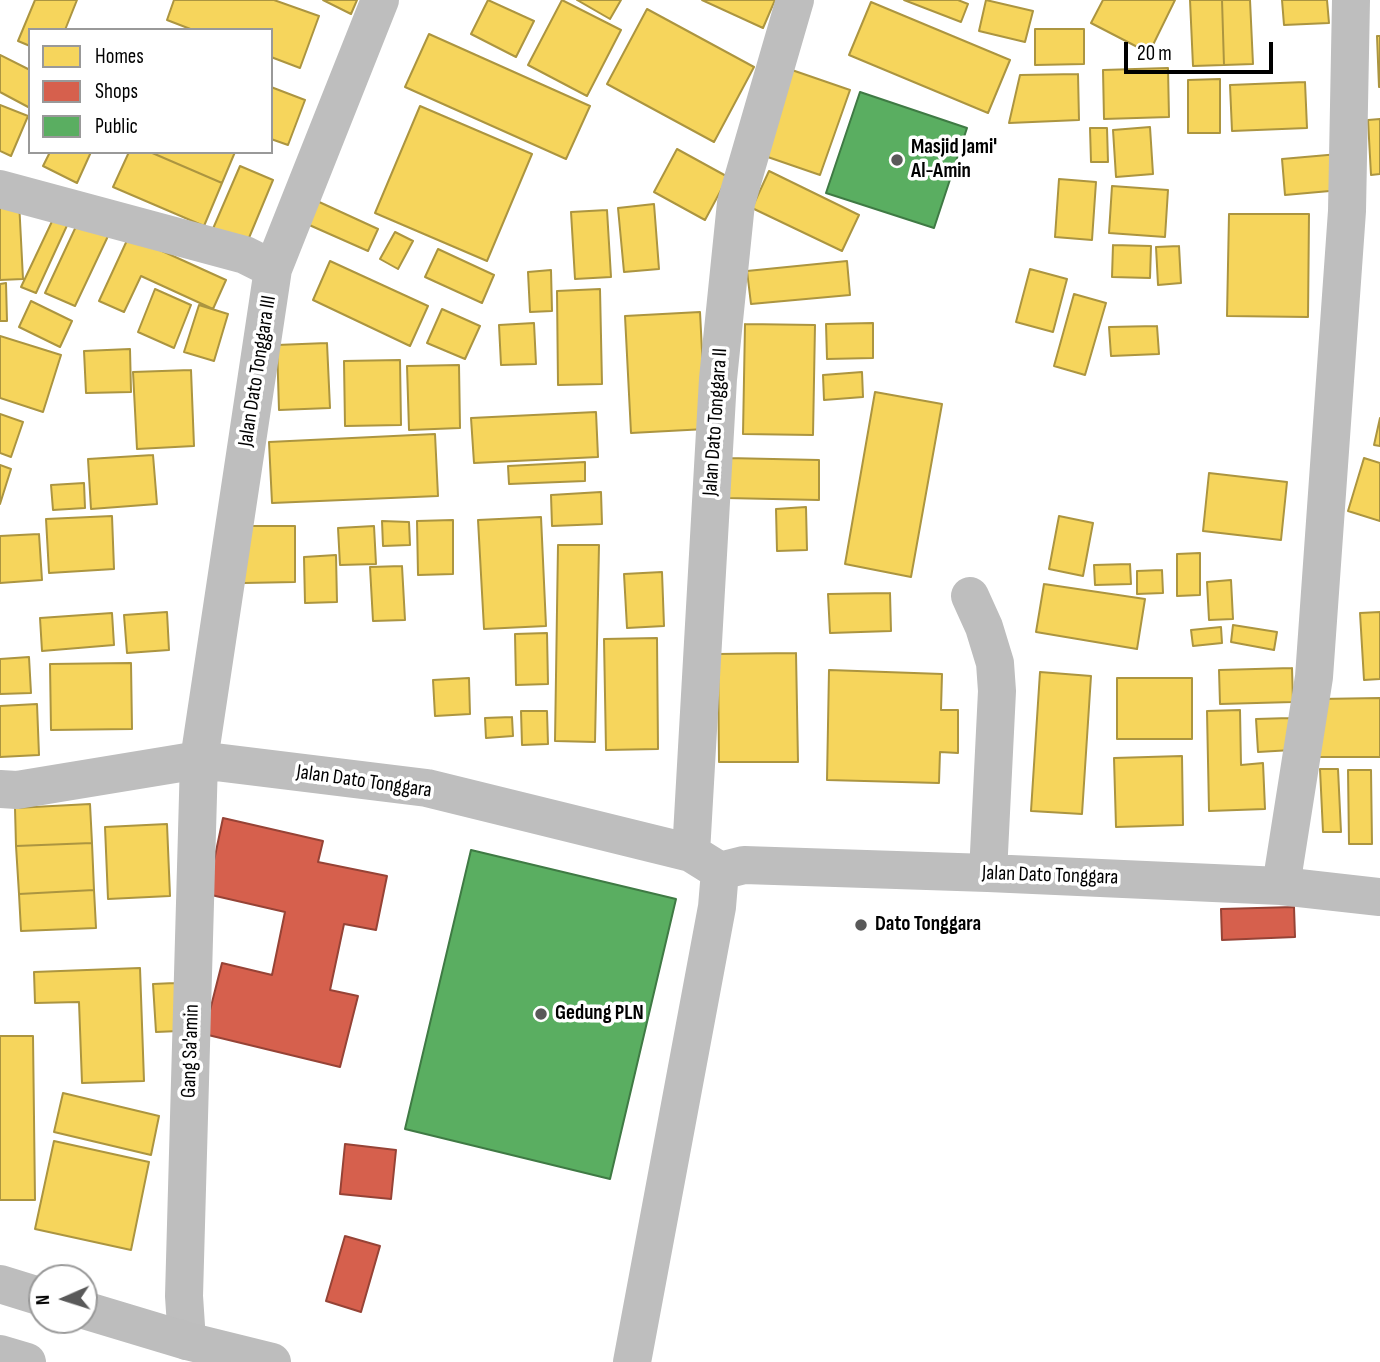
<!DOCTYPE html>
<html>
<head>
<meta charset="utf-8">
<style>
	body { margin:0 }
	#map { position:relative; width:1380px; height:1362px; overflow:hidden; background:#fff; font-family:"Sofia Sans Condensed",sans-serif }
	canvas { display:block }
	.legend { position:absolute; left:28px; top:28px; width:245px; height:126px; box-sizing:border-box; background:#fff; border:2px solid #999; margin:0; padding:9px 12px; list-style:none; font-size:21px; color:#000 }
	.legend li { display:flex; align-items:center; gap:14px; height:35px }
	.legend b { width:35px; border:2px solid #999 }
	.north { position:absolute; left:28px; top:1264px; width:70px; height:70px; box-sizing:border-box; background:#fff; border:2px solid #999; border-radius:50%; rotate:267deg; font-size:19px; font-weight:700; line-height:28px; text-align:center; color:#000 }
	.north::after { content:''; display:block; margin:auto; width:24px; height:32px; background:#595959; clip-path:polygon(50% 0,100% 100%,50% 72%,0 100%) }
	.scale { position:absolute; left:1124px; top:42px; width:149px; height:32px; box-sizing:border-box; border:4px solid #000; border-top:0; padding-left:9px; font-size:21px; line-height:24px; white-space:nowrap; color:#000; -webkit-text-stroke:5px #fff; paint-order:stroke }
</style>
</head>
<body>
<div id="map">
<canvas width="1380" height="1362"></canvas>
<ul class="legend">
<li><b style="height:19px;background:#f6d55c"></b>Homes</li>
<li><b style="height:19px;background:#d6604d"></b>Shops</li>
<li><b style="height:19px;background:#5aae61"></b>Public</li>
</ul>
<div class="north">N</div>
<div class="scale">20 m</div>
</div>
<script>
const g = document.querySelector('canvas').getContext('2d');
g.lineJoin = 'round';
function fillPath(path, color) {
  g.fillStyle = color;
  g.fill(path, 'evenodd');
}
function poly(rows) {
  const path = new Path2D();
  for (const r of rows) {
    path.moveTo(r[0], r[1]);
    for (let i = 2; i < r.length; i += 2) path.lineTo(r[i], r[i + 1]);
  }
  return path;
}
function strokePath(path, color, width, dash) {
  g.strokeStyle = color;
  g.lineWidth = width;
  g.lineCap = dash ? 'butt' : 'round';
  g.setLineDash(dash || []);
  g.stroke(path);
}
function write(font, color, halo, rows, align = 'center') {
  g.font = font + ' "Sofia Sans Condensed",sans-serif';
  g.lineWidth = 7;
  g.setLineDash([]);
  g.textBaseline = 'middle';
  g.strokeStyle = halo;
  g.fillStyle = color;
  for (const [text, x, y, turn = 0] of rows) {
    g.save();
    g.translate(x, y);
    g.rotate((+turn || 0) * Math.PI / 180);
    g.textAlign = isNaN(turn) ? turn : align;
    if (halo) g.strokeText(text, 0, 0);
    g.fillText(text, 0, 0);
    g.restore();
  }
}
const homes = poly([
	[35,0,77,0,65,30,30,30,30,46,18,41,35,0],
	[174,0,274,0,319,16,300,68,271,57,271,30,193,30,167,20,174,0],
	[323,0,357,0,351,14,323,0],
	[488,0,534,21,516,57,471,34,488,0],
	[562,0,621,30,587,96,528,65,562,0],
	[577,0,621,0,610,19,577,0],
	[702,0,775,0,763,28,702,0],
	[904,0,958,0,968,4,961,22,904,0],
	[986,0,1033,11,1025,42,979,31,986,0],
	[1103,0,1175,0,1149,53,1091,23,1103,0],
	[1190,0,1222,0,1224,65,1193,66,1190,0],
	[1222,0,1250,0,1253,64,1224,65,1222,0],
	[1282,0,1327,0,1329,23,1284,25,1282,0],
	[871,2,1010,60,988,113,849,55,871,2],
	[647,9,754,67,714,142,607,84,647,9],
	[1035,29,1084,29,1084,64,1035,65,1035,29],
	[429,34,590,106,566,159,405,87,429,34],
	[1377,36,1380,36,1380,87,1379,87,1377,36],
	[0,55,30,70,30,108,0,92,0,55],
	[1168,68,1169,117,1104,119,1103,70,1168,68],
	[789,69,850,90,820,175,759,154,789,69],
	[1078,74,1079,120,1009,123,1020,75,1078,74],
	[1220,79,1220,133,1188,133,1188,80,1220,79],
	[1305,82,1307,128,1232,131,1230,85,1305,82],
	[271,87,305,100,288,145,271,139,271,87],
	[0,105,28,116,11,156,0,151,0,105],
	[420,106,532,154,487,261,375,213,420,106],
	[1380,119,1380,174,1371,175,1368,120,1380,119],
	[1150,127,1153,174,1116,177,1113,130,1150,127],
	[1090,128,1107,128,1108,162,1091,162,1090,128],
	[677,149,728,177,705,220,654,192,677,149],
	[50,152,91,152,77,183,43,166,50,152],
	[129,152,150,152,222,183,204,226,113,187,129,152],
	[150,152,235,152,222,183,150,152],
	[1339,154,1341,190,1285,195,1282,159,1339,154],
	[240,166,273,180,246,245,212,231,240,166],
	[769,171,859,215,842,251,752,208,769,171],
	[1059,179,1096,182,1092,240,1055,237,1059,179],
	[1112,186,1168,190,1165,237,1109,233,1112,186],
	[19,201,23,279,0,280,0,202,19,201],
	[317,201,378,229,368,251,307,224,317,201],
	[654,204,659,269,624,272,618,208,654,204],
	[607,210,611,277,575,279,571,212,607,210],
	[56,213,70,219,36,293,21,287,56,213],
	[1229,214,1309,214,1308,317,1227,316,1229,214],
	[79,220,109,234,75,306,45,293,79,220],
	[395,232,413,241,398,269,380,259,395,232],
	[129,236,226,280,213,309,141,276,124,312,99,301,129,236],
	[1113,245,1151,246,1150,278,1112,277,1113,245],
	[1179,246,1181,283,1158,285,1156,247,1179,246],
	[438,249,494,275,482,303,425,277,438,249],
	[330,261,428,306,410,346,313,300,330,261],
	[847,261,850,295,751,304,747,271,847,261],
	[1030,269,1067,279,1053,332,1016,322,1030,269],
	[551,270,552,311,530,312,528,272,551,270],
	[6,283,7,321,0,321,0,284,6,283],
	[155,289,191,305,174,348,138,332,155,289],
	[600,289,602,384,558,385,557,291,600,289],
	[1074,294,1106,303,1085,375,1054,366,1074,294],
	[31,301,72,321,60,347,19,327,31,301],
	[199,305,228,314,214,361,184,352,199,305],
	[442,309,480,326,465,359,427,343,442,309],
	[700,312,706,429,631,433,625,316,700,312],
	[534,323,536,364,501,365,499,325,534,323],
	[873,323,873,358,827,359,826,324,873,323],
	[745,324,815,325,813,435,743,434,745,324],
	[1157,326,1159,354,1111,356,1109,327,1157,326],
	[0,336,61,355,43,412,0,398,0,336],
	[327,343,330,408,279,410,277,345,327,343],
	[130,349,131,392,86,393,84,351,130,349],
	[400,360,401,425,345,426,344,361,400,360],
	[459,365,460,428,409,430,407,366,459,365],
	[191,370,194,446,137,449,133,372,191,370],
	[862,372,863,397,824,400,823,375,862,372],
	[875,392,942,404,911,577,845,564,875,392],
	[596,412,598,457,474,463,471,418,596,412],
	[0,414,23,422,11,457,0,453,0,414],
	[1380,418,1380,446,1374,445,1380,418],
	[435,434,438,496,272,503,269,442,435,434],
	[153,455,157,504,91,509,88,459,153,455],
	[727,458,819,460,819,500,726,498,727,458],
	[1364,458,1380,463,1380,521,1348,511,1364,458],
	[585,462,585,481,509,484,508,466,585,462],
	[0,465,11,469,0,504,0,465],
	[1209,473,1287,482,1281,540,1203,531,1209,473],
	[84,483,85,508,53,510,51,485,84,483],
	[601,492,602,524,552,526,551,495,601,492],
	[806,507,807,550,777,551,776,509,806,507],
	[112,516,114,569,49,573,46,519,112,516],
	[1059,516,1093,523,1083,576,1049,569,1059,516],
	[541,517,546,626,484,629,478,520,541,517],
	[453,520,453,574,418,575,417,521,453,520],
	[382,521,409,522,410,545,383,546,382,521],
	[243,526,295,526,295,582,244,583,243,526],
	[374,526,376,564,340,565,338,528,374,526],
	[39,534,42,580,0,583,0,536,39,534],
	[558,545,599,545,595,742,555,741,558,545],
	[1200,553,1200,595,1177,596,1177,554,1200,553],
	[336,555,337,602,305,603,304,557,336,555],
	[1130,564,1131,584,1095,585,1094,565,1130,564],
	[402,566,405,620,373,621,370,567,402,566],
	[1162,570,1163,593,1137,594,1137,571,1162,570],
	[662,572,664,626,627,628,624,574,662,572],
	[1231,580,1233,619,1209,620,1207,582,1231,580],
	[1044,584,1145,599,1137,649,1036,632,1044,584],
	[890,593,891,631,830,633,828,594,890,593],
	[167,612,169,650,127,653,124,615,167,612],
	[1380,612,1380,679,1364,680,1360,613,1380,612],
	[112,613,114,645,42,651,40,618,112,613],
	[1233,625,1277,632,1274,650,1231,642,1233,625],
	[1221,627,1222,643,1193,646,1191,630,1221,627],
	[547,633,548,684,516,685,515,634,547,633],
	[657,638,658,749,606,750,604,639,657,638],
	[796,653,798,762,719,762,718,654,796,653],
	[29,657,31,693,0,694,0,659,29,657],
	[131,663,132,729,51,730,50,664,131,663],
	[1292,668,1293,702,1220,704,1219,670,1292,668],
	[829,670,942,674,941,710,958,710,958,753,940,752,939,783,827,780,829,670],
	[1040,672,1091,676,1082,814,1031,811,1040,672],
	[469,678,470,714,435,716,433,680,469,678],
	[1117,678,1192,678,1192,739,1117,739,1117,678],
	[1380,698,1380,757,1319,757,1319,699,1380,698],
	[37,704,39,755,0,757,0,706,37,704],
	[1240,710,1241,765,1263,763,1265,809,1209,811,1207,711,1240,710],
	[521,711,547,711,548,744,522,745,521,711],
	[512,717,513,736,486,738,485,718,512,717],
	[1290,718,1292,750,1258,752,1256,719,1290,718],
	[1182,756,1183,825,1116,827,1114,758,1182,756],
	[1320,769,1338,769,1341,832,1323,832,1320,769],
	[1348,770,1371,770,1372,844,1349,844,1348,770],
	[90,804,92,843,16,846,15,808,90,804],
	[167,824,170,896,108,899,105,827,167,824],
	[92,843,94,890,19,894,16,846,92,843],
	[94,890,96,928,21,931,19,894,94,890],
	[140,968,144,1081,82,1083,79,1002,35,1003,34,972,140,968],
	[175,983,179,1031,156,1032,153,984,175,983],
	[0,1036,33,1036,35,1200,0,1200,0,1036],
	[63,1093,159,1116,151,1155,54,1132,63,1093],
	[54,1141,149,1162,131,1250,35,1229,54,1141]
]);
const shops = poly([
	[223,818,323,841,318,862,387,876,376,930,344,924,330,990,358,996,340,1067,204,1034,222,963,272,975,285,912,207,894,223,818],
	[1294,907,1295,937,1222,940,1221,909,1294,907],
	[345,1144,396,1150,391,1199,340,1194,345,1144],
	[345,1236,380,1246,361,1312,326,1301,345,1236]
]);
const public = poly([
	[860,92,967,128,934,228,826,193,860,92],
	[471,850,676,899,610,1179,405,1129,471,850]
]);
const street = poly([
	[0,189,245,255,273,269],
	[970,596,984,627,995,663,997,691,988,873],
	[0,789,17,790,199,760,427,788,691,853,720,871,744,865,988,873,1281,886,1380,897],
	[691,853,718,379,736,203,795,0],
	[1281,886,1314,677,1347,211,1351,0],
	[187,1341,184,1296,199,760,273,269,380,0],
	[632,1362,717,907,720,871]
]);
const highway = poly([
	[0,1284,42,1297],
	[84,1310,187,1341,272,1362],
	[0,1354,27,1362]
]);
const markers = [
	[897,160,7,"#595959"],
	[861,925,7,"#595959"],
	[541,1014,7,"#595959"]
];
const poiNames = [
	["Masjid Jami'",911,148],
	["Al-Amin",911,172],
	["Dato Tonggara",875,925],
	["Gedung PLN",555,1014]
];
const streetNames = [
	["Jalan Dato Tonggara III",258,371,-81],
	["Jalan Dato Tonggara II",716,422,-86],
	["Jalan Dato Tonggara",364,782,8],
	["Jalan Dato Tonggara",1050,876,2],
	["Gang Sa'amin",191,1051,-88]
];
fillPath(homes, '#f6d55c');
strokePath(homes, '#ac9540', 2);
fillPath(shops, '#d6604d');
strokePath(shops, '#964336', 2);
fillPath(public, '#5aae61');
strokePath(public, '#3f7a44', 2);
strokePath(street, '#bebebe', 38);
strokePath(highway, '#bdbdbd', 38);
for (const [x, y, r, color] of markers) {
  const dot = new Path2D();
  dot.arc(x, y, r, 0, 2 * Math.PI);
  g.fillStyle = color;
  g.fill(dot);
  strokePath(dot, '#fff', 2.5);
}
write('bold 21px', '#000', '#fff', poiNames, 'left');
write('21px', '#000', '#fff', streetNames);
</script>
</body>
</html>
